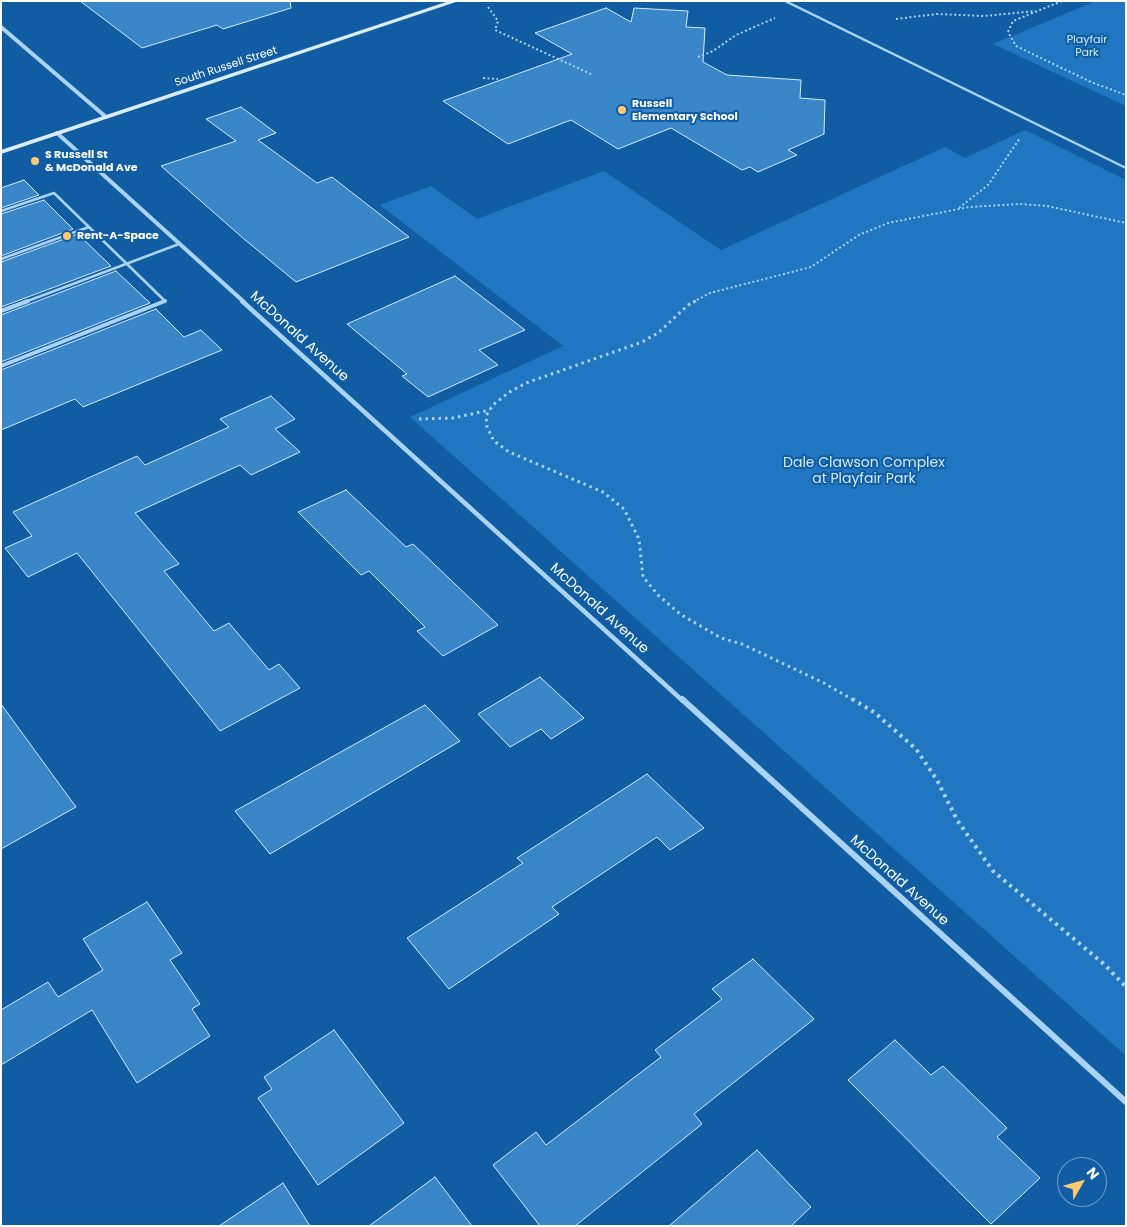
<!DOCTYPE html>
<html>
<head>
<meta charset="utf-8">
<style>
	body { margin:0 }
	#map { position:relative; width:1127px; height:1227px; overflow:hidden; background:#105da3; font-family:Poppins,sans-serif }
	canvas { display:block }
	.frame { position:absolute; inset:0; border:2px solid #fff; pointer-events:none }
	.north { position:absolute; left:1057px; top:1157px; width:50px; height:50px; box-sizing:border-box; background:#105da3; border:1px solid #709ec8; border-radius:50%; rotate:52deg; font-size:14px; font-weight:700; line-height:20px; text-align:center; color:#fff }
	.north::after { content:''; display:block; margin:auto; width:18px; height:22px; background:#ffc96f; clip-path:polygon(50% 0,100% 100%,50% 72%,0 100%) }
</style>
</head>
<body>
<div id="map">
<canvas width="1127" height="1227"></canvas>
<div class="frame"></div>
<div class="north">N</div>
</div>
<script>
const g = document.querySelector('canvas').getContext('2d');
g.lineJoin = 'round';
function fillPath(path, color) {
  g.fillStyle = color;
  g.fill(path, 'evenodd');
}
function poly(rows) {
  const path = new Path2D();
  for (const r of rows) {
    path.moveTo(r[0], r[1]);
    for (let i = 2; i < r.length; i += 2) path.lineTo(r[i], r[i + 1]);
  }
  return path;
}
function strokePath(path, color, width, dash) {
  g.strokeStyle = color;
  g.lineWidth = width;
  g.lineCap = dash ? 'butt' : 'round';
  g.setLineDash(dash || []);
  g.stroke(path);
}
function write(font, color, halo, rows, align = 'center') {
  g.font = font + ' Poppins,sans-serif';
  g.lineWidth = 4;
  g.setLineDash([]);
  g.textBaseline = 'middle';
  g.strokeStyle = halo;
  g.fillStyle = color;
  for (const [text, x, y, turn = 0] of rows) {
    g.save();
    g.translate(x, y);
    g.rotate((+turn || 0) * Math.PI / 180);
    g.textAlign = isNaN(turn) ? turn : align;
    if (halo) g.strokeText(text, 0, 0);
    g.fillText(text, 0, 0);
    g.restore();
  }
}
const green = poly([
	[1096,1,1126,1,1126,106,993,44],
	[1025,130,1126,180,1126,1056,410,417,563,346,380,205,431,186,477,219,604,171,721,250,945,147,965,158]
]);
const building = poly([
	[80,1,290,1,291,8,223,29,217,25,142,48,80,1],
	[606,8,631,22,634,8,688,11,686,27,705,28,703,62,727,75,801,80,800,98,825,100,824,134,788,150,797,155,758,172,750,167,742,170,671,128,618,149,571,120,508,144,443,101,572,54,535,33,606,8],
	[241,107,276,133,258,140,317,183,332,177,409,237,296,282,244,239,161,166,236,141,206,119,241,107],
	[24,180,39,195,1,208,1,188,24,180],
	[44,200,73,229,1,256,1,214,44,200],
	[78,234,111,266,1,307,1,262,78,234],
	[116,271,150,303,1,362,1,315,116,271],
	[455,276,525,330,479,350,498,365,428,397,402,376,407,374,347,324,455,276],
	[156,309,184,337,201,330,222,350,83,407,75,399,1,430,1,370,156,309],
	[271,396,295,419,275,429,300,452,251,475,240,465,135,513,179,564,164,571,214,631,229,623,269,670,279,664,300,688,220,731,77,553,28,577,5,548,32,536,13,512,137,456,145,465,229,427,220,419,271,396],
	[346,490,406,547,413,544,498,625,443,656,417,631,425,627,369,571,361,575,298,512,346,490],
	[540,677,584,718,551,739,541,729,510,747,478,714,540,677],
	[1,704,76,807,1,849,1,704],
	[425,705,460,741,270,854,235,811,425,705],
	[647,774,704,828,670,850,657,837,552,907,559,914,449,989,407,938,523,863,517,858,647,774],
	[147,902,182,953,170,960,200,1004,192,1009,210,1036,137,1083,92,1010,1,1065,1,1010,48,982,58,997,103,970,83,939,147,902],
	[753,959,814,1019,694,1114,702,1124,575,1226,540,1226,493,1165,536,1132,546,1145,661,1057,655,1050,722,999,712,989,753,959],
	[334,1030,404,1123,318,1185,258,1098,272,1089,264,1077,334,1030],
	[895,1040,931,1075,943,1066,1007,1128,997,1137,1040,1178,991,1224,848,1080,895,1040],
	[757,1150,811,1207,791,1226,669,1226,757,1150],
	[435,1177,472,1226,369,1226,435,1177],
	[283,1183,310,1226,219,1226,283,1183]
]);
const pathFar2 = poly([
	[1062,1,1013,21,1008,32,1016,46,1091,82,1126,95],
	[488,7,498,21,495,30,593,75],
	[896,19,937,14,984,16,1035,11],
	[698,57,713,51,736,35,775,18],
	[483,78,498,79],
	[959,208,988,185,1020,138],
	[693,302,710,293,811,267,859,235,888,223,969,207,1020,204,1047,206,1126,223]
]);
const pathFar1 = poly([
	[696,301,688,305,658,333,642,342,526,383,508,393,493,405,486,416,487,427,494,441,509,452,603,492,624,509,639,539,643,577,658,595,680,614,721,638,742,644,824,683,855,701],
	[419,419,453,418,490,410]
]);
const path = poly([
	[852,699,874,712,916,749,937,780,957,820,993,871,1105,965,1126,987]
]);
const serviceFar1 = poly([
	[785,1,1126,168],
	[1,211,54,193,165,301,162,302],
	[1,259,89,227],
	[25,302,179,244]
]);
const service = poly([
	[1,311,28,301],
	[1,366,165,301]
]);
const minorFar2 = poly([
	[1,27,106,117],
	[57,133,244,302]
]);
const minorFar1 = poly([
	[242,301,683,701]
]);
const minor = poly([
	[682,699,1126,1102]
]);
const secondary = poly([
	[449,1,459,1,1,154,1,150,449,1]
]);
const markers = [
	[622,110,5,"#ffc96f"],
	[35,161,5,"#ffc96f"],
	[67,236,5,"#ffc96f"]
];
const farParknames = [
	["Playfair",1087,40],
	["Park",1087,53]
];
const farStreetnames = [
	["South Russell Street",226,67,-18]
];
const farPoinames = [
	["Russell",632,104],
	["Elementary School",632,117],
	["S Russell St",45,155],
	["& McDonald Ave",45,168],
	["Rent-A-Space",77,236]
];
const streetNames = [
	["McDonald Avenue",299,337,42],
	["McDonald Avenue",599,609,42],
	["McDonald Avenue",899,881,42]
];
const parkNames = [
	["Dale Clawson Complex",864,463],
	["at Playfair Park",864,479]
];
fillPath(green, '#2076c0');
fillPath(building, '#3986c9');
strokePath(building, '#d4ebfe', 1);
strokePath(pathFar2, '#aad3f6', 2, [2, 2.5]);
strokePath(pathFar1, '#aad3f6', 3, [2.5, 4]);
strokePath(path, '#aad3f6', 4, [3, 4.5]);
strokePath(serviceFar1, '#aad3f6', 2.5);
strokePath(service, '#aad3f6', 4);
strokePath(minorFar2, '#aad3f6', 4);
strokePath(minorFar1, '#aad3f6', 4.5);
strokePath(minor, '#aad3f6', 6);
fillPath(secondary, '#dbedfe');
for (const [x, y, r, color] of markers) {
  const dot = new Path2D();
  dot.arc(x, y, r, 0, 2 * Math.PI);
  g.fillStyle = color;
  g.fill(dot);
  strokePath(dot, '#105da3', 2);
}
write('11px', '#d4ebfe', '#105da3', farParknames);
write('11px', '#fff', '#105da3', farStreetnames);
write('bold 11px', '#fff', '#105da3', farPoinames, 'left');
write('14px', '#fff', '#105da3', streetNames);
write('14px', '#d4ebfe', '#105da3', parkNames);
</script>
</body>
</html>
